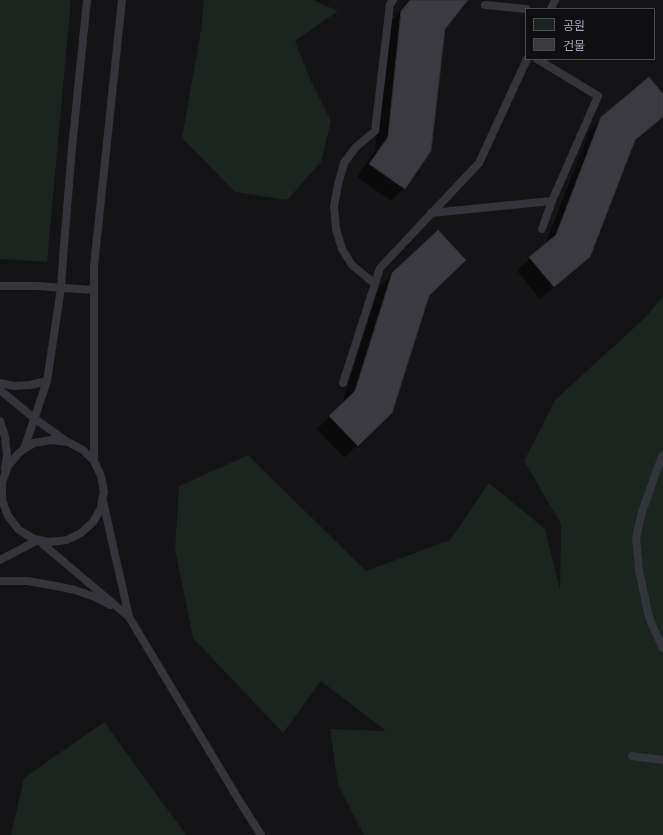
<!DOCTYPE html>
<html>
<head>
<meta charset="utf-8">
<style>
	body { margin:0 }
	#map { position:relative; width:663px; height:835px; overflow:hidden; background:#141316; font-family:Arial,"Noto Sans KR",sans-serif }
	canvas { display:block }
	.legend { position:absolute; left:525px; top:8px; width:130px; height:52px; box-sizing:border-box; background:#0f0f11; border:1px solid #4b4b53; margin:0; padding:5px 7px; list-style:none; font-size:12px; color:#a4a6b7 }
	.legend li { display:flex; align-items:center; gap:8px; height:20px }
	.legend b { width:20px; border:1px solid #4b4b53 }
</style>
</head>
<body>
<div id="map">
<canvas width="663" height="835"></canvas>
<ul class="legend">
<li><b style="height:11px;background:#1b241e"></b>공원</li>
<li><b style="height:11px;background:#3b3a41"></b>건물</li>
</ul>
</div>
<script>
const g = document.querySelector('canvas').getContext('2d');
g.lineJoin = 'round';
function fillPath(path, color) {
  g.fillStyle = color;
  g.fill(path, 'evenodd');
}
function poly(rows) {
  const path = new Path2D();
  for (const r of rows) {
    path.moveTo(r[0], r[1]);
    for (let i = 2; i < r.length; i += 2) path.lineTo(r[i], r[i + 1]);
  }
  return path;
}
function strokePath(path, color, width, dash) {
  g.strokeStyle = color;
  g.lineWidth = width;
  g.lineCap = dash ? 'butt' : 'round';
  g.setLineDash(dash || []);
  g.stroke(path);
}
const green = poly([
	[0,0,71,0,47,262,0,259],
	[204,0,313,0,338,11,295,41,310,79,331,121,321,162,287,200,235,192,182,138,201,30],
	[663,296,663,835,364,835,338,785,330,729,386,731,321,681,283,733,193,638,175,549,179,486,248,455,366,571,450,540,489,483,545,529,560,589,561,524,524,461,555,400,648,315],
	[104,722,186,835,11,835,24,778]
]);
const shadow = poly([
	[408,0,467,0,444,28,404,188,391,201,357,177,375,151,388,25],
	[663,95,663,117,633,143,589,257,575,270,540,299,517,271,530,258,545,245,589,132,602,118],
	[392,274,428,296,377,426,344,458,317,429,342,404,379,288]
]);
const building = poly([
	[410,0,468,0,445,29,431,151,405,189,369,164,388,137,401,11,410,0],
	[649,77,663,94,663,117,635,140,590,257,554,287,529,257,556,235,601,117,649,77],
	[438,230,466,260,429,296,392,413,358,446,329,416,355,391,392,273,438,230]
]);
const lane = poly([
	[485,5,526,9],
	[551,9,555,0],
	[537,59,598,96,552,201,542,229],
	[431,213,552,201],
	[375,284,352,265,342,249,336,229,334,206,338,185,344,163,356,147,375,131,390,4,393,0],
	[0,286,37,286,93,290],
	[0,383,14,386,30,385,47,381],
	[343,383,380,268,479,163,527,59],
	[0,390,34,418,66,441],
	[0,421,5,437,7,455,5,469],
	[24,449,34,443,51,440,68,442,83,450,94,461,101,476,104,492,102,500,101,508,93,522,81,533,67,540,50,542,34,539,19,530,8,516,2,500,2,482,8,466,19,453,24,449,47,381,61,288,63,258,72,148,87,0],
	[663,455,658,467,642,512,636,538,639,570,648,613,652,625,663,648],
	[94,461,94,266,122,0],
	[103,501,129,617,240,802,261,835],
	[0,560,38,540,129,617],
	[0,581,27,581,56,586,75,590,95,597,110,605],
	[632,756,663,760]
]);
fillPath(green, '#1b241e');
fillPath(shadow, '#0007');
fillPath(building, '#3b3a41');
strokePath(building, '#2e2d32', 1);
strokePath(lane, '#34343b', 8);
</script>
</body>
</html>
